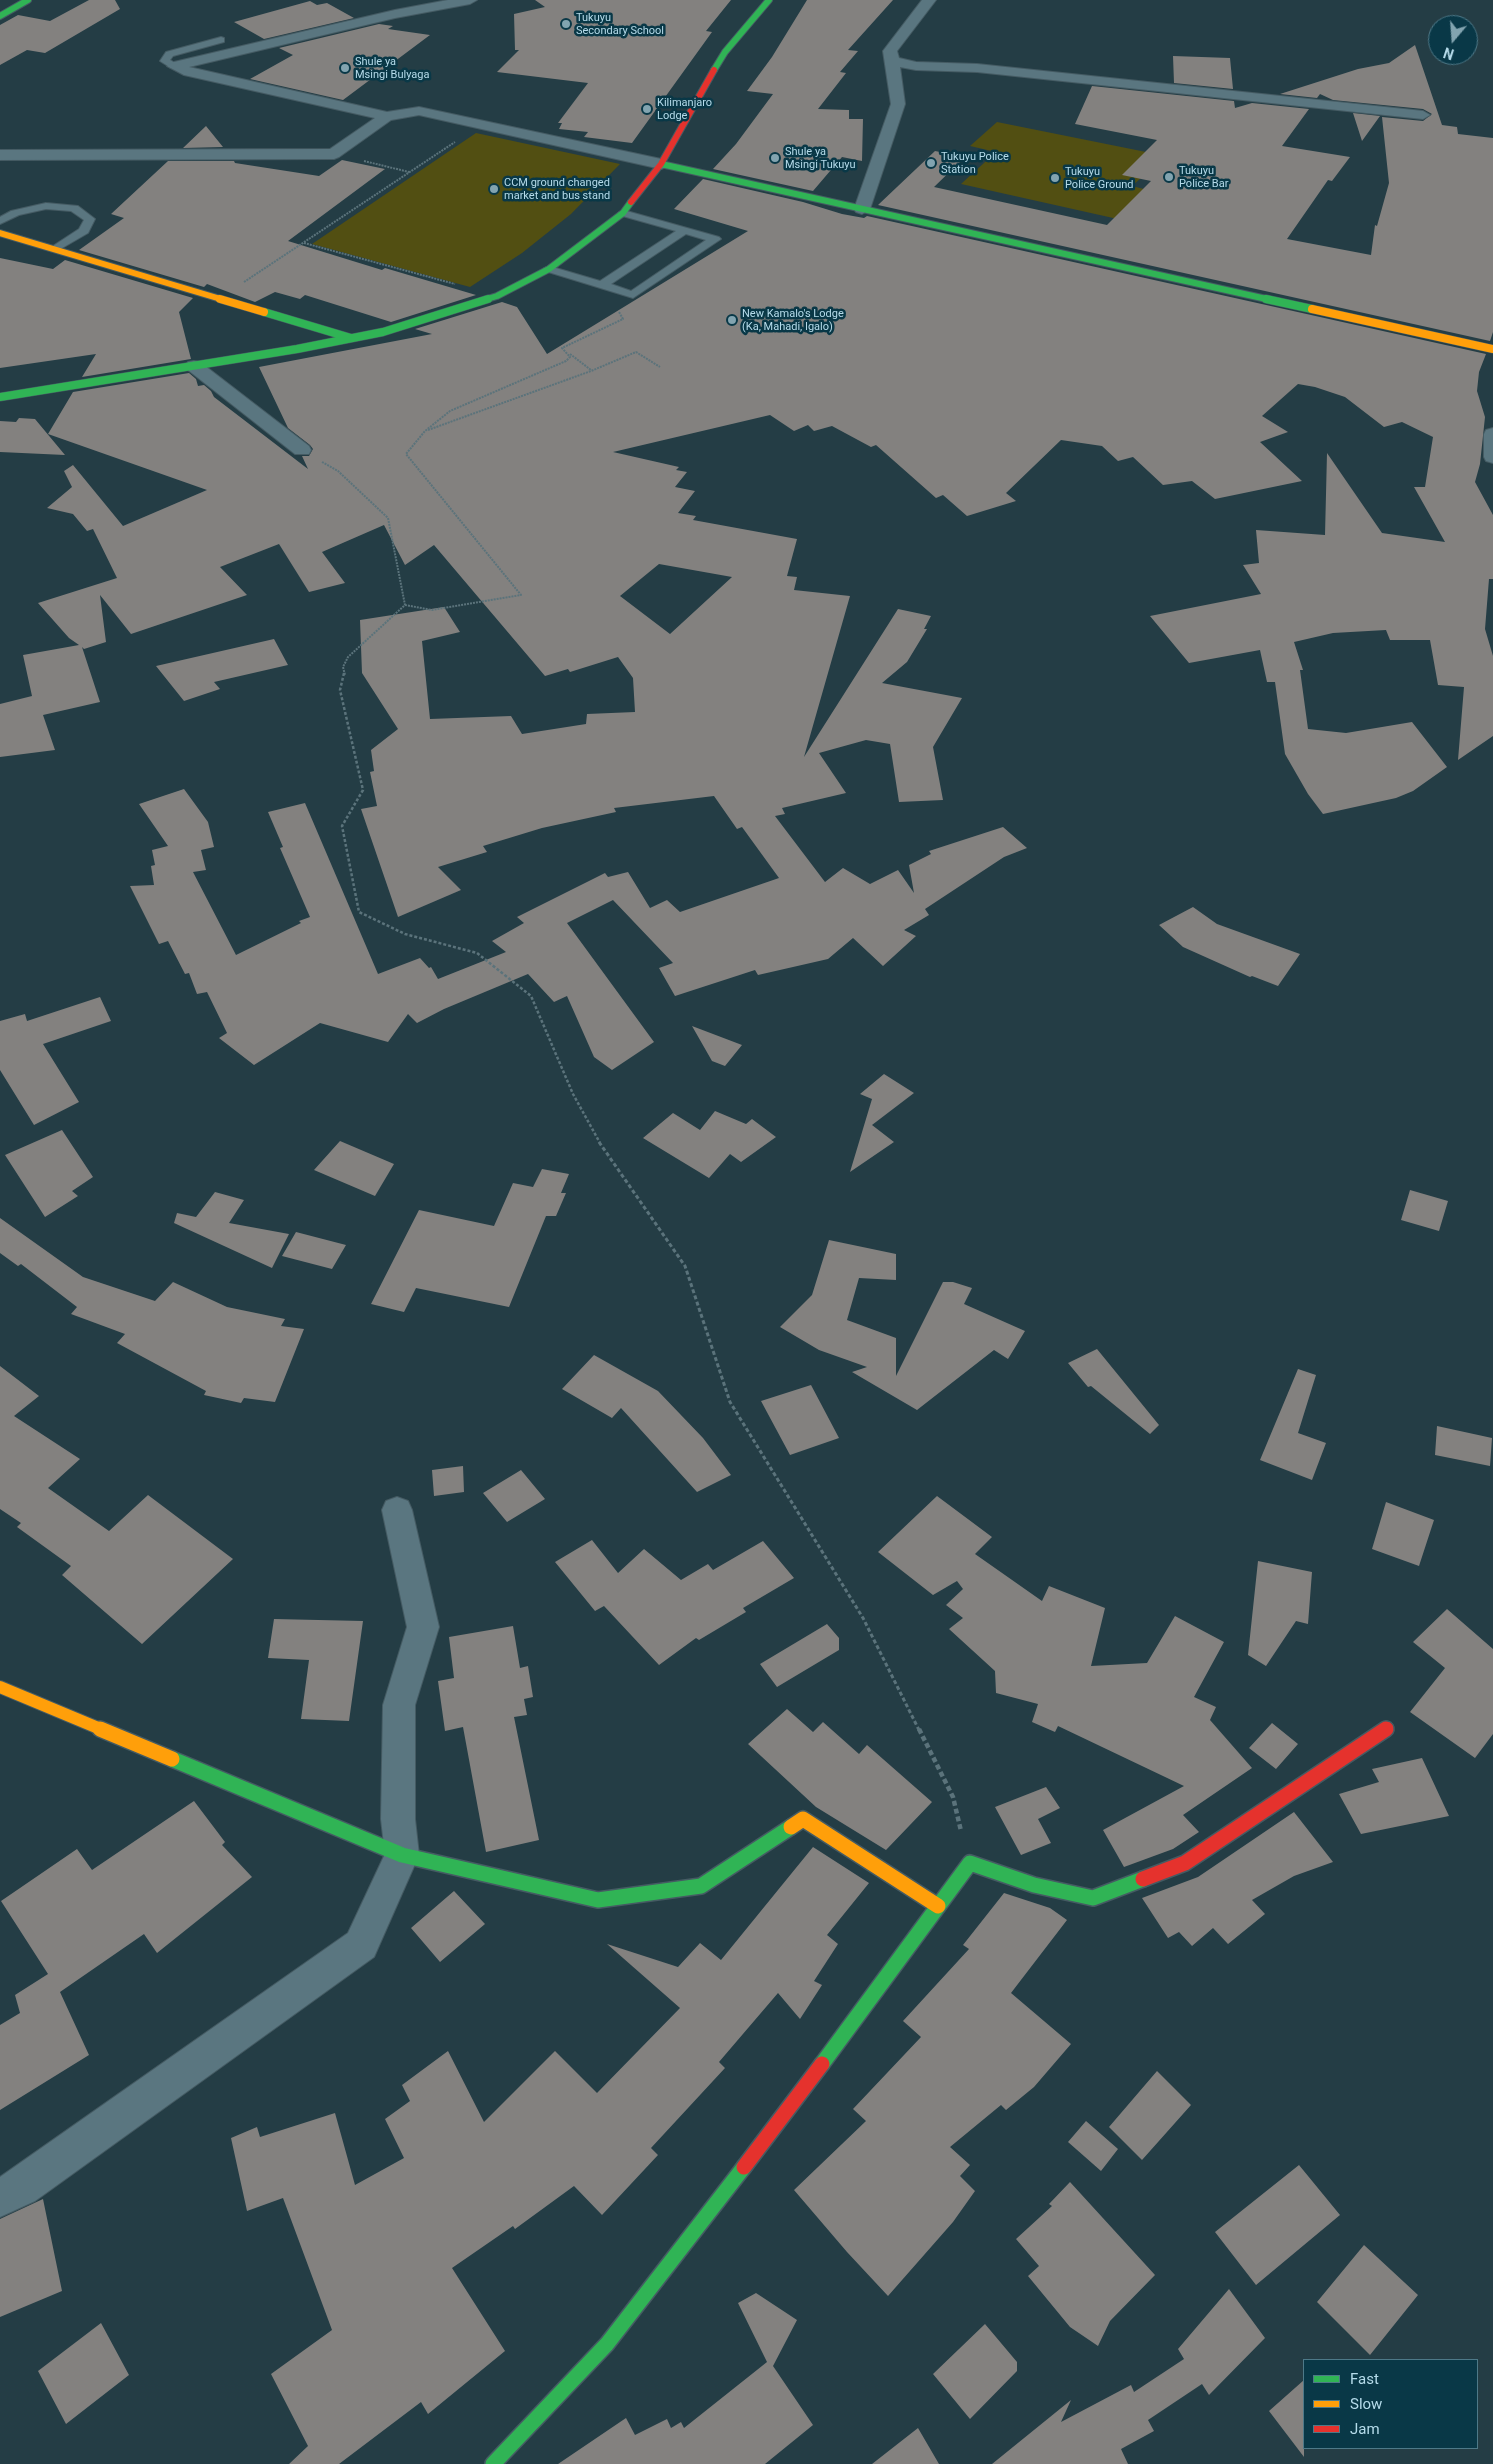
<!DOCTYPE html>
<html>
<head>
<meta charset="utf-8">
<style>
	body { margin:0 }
	#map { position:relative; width:1493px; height:2464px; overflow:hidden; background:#243d45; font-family:Roboto,sans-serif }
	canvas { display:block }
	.legend { position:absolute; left:1303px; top:2359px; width:175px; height:90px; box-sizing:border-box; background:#093847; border:1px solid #4e7988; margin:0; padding:6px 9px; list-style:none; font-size:15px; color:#b5dbea }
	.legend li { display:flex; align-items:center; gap:10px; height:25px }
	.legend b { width:25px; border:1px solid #4e7988 }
	.north { position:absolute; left:1428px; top:15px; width:50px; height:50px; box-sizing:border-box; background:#093847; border:1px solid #4e7988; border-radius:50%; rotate:198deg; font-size:14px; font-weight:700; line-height:20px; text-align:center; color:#b5dbea }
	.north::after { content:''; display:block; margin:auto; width:18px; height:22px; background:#82a4b0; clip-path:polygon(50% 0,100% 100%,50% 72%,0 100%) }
</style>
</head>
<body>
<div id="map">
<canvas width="1493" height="2464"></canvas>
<ul class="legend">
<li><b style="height:6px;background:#30b455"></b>Fast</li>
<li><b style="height:6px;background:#ff9f0a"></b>Slow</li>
<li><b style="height:6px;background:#e5322d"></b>Jam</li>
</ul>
<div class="north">N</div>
</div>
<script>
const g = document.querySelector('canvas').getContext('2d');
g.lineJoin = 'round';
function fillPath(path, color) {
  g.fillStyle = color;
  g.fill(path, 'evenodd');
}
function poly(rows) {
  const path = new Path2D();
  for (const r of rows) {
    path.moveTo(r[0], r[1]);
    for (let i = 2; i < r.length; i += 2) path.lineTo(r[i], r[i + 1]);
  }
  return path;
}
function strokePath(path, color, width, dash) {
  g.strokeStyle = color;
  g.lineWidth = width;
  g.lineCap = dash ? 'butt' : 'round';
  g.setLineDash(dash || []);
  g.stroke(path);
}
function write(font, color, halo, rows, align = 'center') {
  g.font = font + ' Roboto,sans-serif';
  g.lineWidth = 5;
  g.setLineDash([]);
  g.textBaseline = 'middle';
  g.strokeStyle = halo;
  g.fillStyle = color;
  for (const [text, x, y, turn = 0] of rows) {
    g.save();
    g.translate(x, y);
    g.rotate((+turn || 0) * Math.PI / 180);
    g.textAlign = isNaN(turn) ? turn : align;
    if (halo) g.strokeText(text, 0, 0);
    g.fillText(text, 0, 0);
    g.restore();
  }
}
const green = poly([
	[997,122,1166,156,1132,186,1168,195,1140,224,961,184,996,152,970,146],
	[476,133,620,164,571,214,522,253,470,287,312,244]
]);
const building = poly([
	[89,0,115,0,120,9,45,53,27,50,0,65,0,25,18,15,50,21],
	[535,0,731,0,706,31,712,32,632,143,584,137,588,132,559,129,562,123,558,123,588,83,497,72,519,50,515,50,514,14,545,7],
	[807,0,893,0,848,50,858,51,840,72,846,73,818,109,849,110,849,119,863,119,862,161,842,157,813,191,713,169,736,144,773,94,747,91,772,57],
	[310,1,317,5,327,3,354,18,264,39,234,22],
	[379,24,393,26,388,29,430,35,343,100,250,79,293,55,279,48],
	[1415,45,1442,125,1457,127,1458,134,1493,138,1493,332,1490,341,878,205,935,151,965,157,934,187,1107,225,1151,181,1122,175,1157,140,1075,124,1092,86,1234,101,1235,108,1252,103,1309,109,1282,146,1350,157,1332,181,1328,180,1287,239,1371,255,1375,225,1377,226,1389,183,1382,117,1423,121,1432,114,1423,109,1333,100,1320,94,1317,98,1280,94,1358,69,1389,63],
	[1173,56,1230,58,1233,89,1174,83],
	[1353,113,1380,116,1362,141],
	[206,126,223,147,183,148],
	[342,160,385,169,288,241,382,270,385,268,476,295,391,322,305,295,300,299,275,292,255,302,207,284,204,287,79,250,124,218,111,214,168,161,234,161,235,163,319,176],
	[703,179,803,202,842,214,864,218,867,216,1486,354,1479,372,1477,391,1485,417,1480,464,1475,482,1493,515,1493,579,1489,579,1485,629,1493,656,1493,736,1458,760,1464,687,1438,685,1430,640,1390,640,1386,630,1333,633,1294,642,1303,670,1300,670,1308,729,1346,733,1412,722,1447,767,1413,791,1396,798,1323,814,1308,794,1285,754,1275,682,1267,682,1260,650,1189,663,1150,616,1261,594,1243,565,1259,563,1256,530,1325,535,1327,453,1382,533,1445,542,1414,487,1425,487,1433,437,1402,422,1384,427,1345,397,1315,387,1298,384,1262,416,1288,432,1260,442,1302,481,1215,499,1192,481,1163,485,1133,457,1118,461,1102,446,1061,440,1006,493,1016,501,967,516,943,495,936,498,876,445,871,447,832,426,814,431,808,425,794,431,770,415,613,452,679,467,676,470,687,472,675,487,695,491,678,513,696,516,693,520,797,539,787,576,797,577,794,590,850,596,804,757,898,609,931,616,924,629,927,629,907,662,882,683,962,698,933,747,943,800,899,802,890,744,866,740,819,753,846,793,782,808,785,814,775,816,825,882,843,868,870,884,898,870,914,893,909,865,931,854,929,851,1003,827,1027,848,1004,857,925,909,929,915,904,930,916,936,883,966,853,938,828,959,758,975,755,970,675,996,659,968,673,963,613,900,567,923,654,1042,612,1070,594,1057,567,996,554,1002,528,974,444,1009,417,1023,408,1014,388,1042,320,1023,254,1065,219,1038,227,1033,207,992,197,994,189,973,185,974,168,941,159,944,130,886,154,885,151,866,155,865,152,850,168,846,139,804,184,789,208,822,214,847,201,850,206,870,193,872,236,955,301,923,299,921,310,917,280,848,283,847,268,812,305,803,378,974,420,958,429,968,431,967,438,979,506,952,492,941,524,923,517,917,605,873,608,877,628,872,650,908,667,900,680,912,779,878,742,827,737,829,714,796,614,808,616,812,542,828,483,846,487,852,438,867,461,890,398,917,361,809,377,806,370,772,374,771,371,750,398,729,362,673,360,620,444,607,460,632,422,641,430,719,511,716,522,734,586,724,587,714,635,712,633,678,618,657,570,672,568,669,545,676,434,545,405,565,384,525,322,552,345,583,309,592,279,544,220,567,247,595,131,634,100,595,106,642,84,649,82,647,100,702,43,715,55,750,0,757,0,704,32,696,23,655,79,645,69,638,38,603,117,578,93,529,87,531,73,514,47,508,72,487,64,471,73,465,123,526,207,490,48,434,73,392,189,373,196,379,198,386,204,385,211,391,214,397,308,469,302,456,309,456,313,449,310,445,288,428,259,367,432,334,415,329,502,302,517,307,547,354,748,231,674,209],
	[659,564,732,577,670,634,620,596],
	[0,258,53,269,65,260,193,298,179,312,191,359,82,377,96,354,0,368],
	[19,418,35,419,65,455,0,452,0,421,16,422],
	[274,639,288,665,214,682,220,689,184,701,156,666],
	[1193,907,1217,924,1300,954,1278,986,1252,976,1250,977,1183,947,1159,925],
	[100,997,111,1021,43,1044,79,1102,34,1125,0,1070,0,1021,25,1014,27,1021],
	[692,1026,742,1045,725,1066,712,1061],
	[884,1074,914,1093,872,1125,894,1142,850,1172,872,1099,860,1094],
	[715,1111,746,1124,752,1119,776,1137,741,1162,730,1154,709,1178,643,1138,673,1113,700,1130],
	[62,1130,93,1177,72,1191,78,1196,45,1217,5,1155],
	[340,1141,394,1164,375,1196,314,1170],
	[542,1169,569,1174,561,1193,566,1193,556,1216,546,1216,509,1307,416,1288,404,1312,371,1304,419,1210,494,1226,513,1183,533,1187],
	[1410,1190,1448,1201,1439,1231,1401,1220],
	[215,1192,244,1200,229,1223,289,1234,272,1268,174,1223,177,1213,196,1217],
	[0,1218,83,1277,155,1301,173,1282,227,1307,285,1319,281,1326,304,1329,275,1402,244,1398,241,1403,204,1395,206,1391,117,1343,125,1334,71,1314,77,1307,21,1264,18,1266,0,1253],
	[296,1232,346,1245,332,1269,282,1256],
	[829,1240,896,1254,896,1280,859,1278,847,1320,896,1338,896,1376,943,1282,953,1282,972,1288,964,1304,1025,1331,1008,1359,994,1350,917,1410,852,1372,867,1367,819,1350,780,1327,812,1295],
	[1097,1349,1159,1425,1150,1434,1091,1386,1088,1387,1068,1363],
	[594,1355,658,1391,703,1438,731,1475,697,1492,621,1408,612,1418,562,1389],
	[0,1366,39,1396,14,1416,80,1459,48,1488,109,1531,148,1495,233,1559,142,1644,62,1575,71,1566,17,1527,21,1523,0,1509],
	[1298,1369,1316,1375,1298,1433,1326,1443,1312,1480,1260,1460],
	[811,1385,839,1438,790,1455,761,1401],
	[1437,1426,1492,1438,1490,1466,1435,1455],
	[463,1466,464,1492,434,1496,432,1470],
	[521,1470,545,1499,507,1522,483,1493],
	[937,1496,992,1537,975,1554,1042,1601,1049,1586,1105,1608,1091,1666,1147,1663,1175,1616,1224,1642,1194,1697,1216,1707,1210,1720,1252,1768,1183,1815,1199,1832,1173,1849,1124,1867,1103,1830,1184,1786,1058,1726,1055,1732,1032,1722,1038,1704,996,1693,995,1671,949,1629,963,1618,946,1605,963,1589,957,1581,933,1595,878,1552],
	[1386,1502,1434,1520,1419,1566,1372,1549],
	[592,1540,618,1573,644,1549,681,1580,708,1564,713,1570,763,1541,794,1578,743,1608,746,1612,699,1640,696,1638,659,1665,604,1606,595,1611,555,1562],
	[1258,1561,1312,1572,1308,1624,1296,1621,1266,1666,1248,1655],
	[1447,1609,1493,1649,1493,1734,1475,1758,1410,1712,1445,1668,1413,1642],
	[274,1619,363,1621,349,1721,301,1719,309,1660,268,1658],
	[827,1624,839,1638,839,1650,777,1687,760,1664],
	[513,1626,520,1668,528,1666,533,1697,524,1699,527,1715,514,1717,539,1840,486,1852,463,1727,445,1731,438,1681,454,1678,449,1637],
	[787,1709,813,1732,823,1722,859,1754,867,1745,932,1802,886,1850,816,1807,748,1744],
	[1272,1723,1298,1744,1276,1769,1249,1748],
	[1422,1758,1449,1816,1361,1834,1339,1794,1379,1782,1372,1769],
	[1046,1787,1060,1808,1038,1819,1051,1843,1021,1855,995,1807],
	[194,1801,225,1842,222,1845,252,1877,157,1953,144,1934,60,1992,89,2055,0,2110,0,2025,20,2013,15,1995,48,1974,1,1901,77,1849,92,1870],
	[1294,1812,1333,1862,1294,1876,1252,1900,1265,1914,1228,1944,1213,1928,1192,1946,1179,1932,1168,1938,1142,1898,1198,1877],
	[813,1847,869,1883,827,1935,838,1944,814,1981,822,1985,800,2019,778,1993,719,2062,725,2068,651,2148,658,2155,602,2215,574,2186,515,2229,513,2226,452,2268,505,2351,428,2414,421,2402,339,2464,289,2464,308,2446,271,2374,332,2330,283,2198,247,2211,231,2138,257,2127,260,2137,335,2113,355,2185,404,2158,385,2119,410,2101,402,2085,448,2051,484,2122,555,2051,597,2093,680,2008,607,1944,678,1967,700,1943,721,1960],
	[454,1891,485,1924,440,1962,411,1928],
	[1004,1893,1050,1908,1067,1920,1011,1993,1071,2044,1034,2087,1006,2110,1001,2105,950,2147,970,2165,960,2176,975,2191,953,2222,888,2296,847,2252,794,2190,866,2121,853,2109,921,2037,903,2021,969,1949,963,1945],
	[1157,2071,1191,2105,1142,2160,1109,2127],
	[1086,2121,1118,2149,1101,2171,1068,2142],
	[1299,2165,1340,2215,1256,2285,1215,2232],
	[1070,2182,1155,2275,1110,2321,1098,2346,1070,2327,1028,2276,1039,2266,1016,2239,1052,2206,1049,2204],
	[43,2199,62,2291,0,2317,0,2219],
	[1364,2245,1418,2295,1370,2355,1317,2302],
	[1229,2289,1265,2338,1209,2395,1202,2384,1148,2420,1154,2431,1121,2449,1128,2464,992,2464,1071,2400,1061,2422,1131,2385,1134,2392,1184,2359,1178,2349],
	[756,2293,797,2320,773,2366,813,2425,765,2464,558,2464,626,2418,635,2435,667,2419,671,2428,681,2422,684,2428,767,2362,738,2303],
	[101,2323,129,2375,66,2424,38,2371],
	[985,2324,1017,2362,1017,2371,970,2419,933,2374],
	[1304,2380,1304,2457,1269,2411],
	[918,2428,939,2464,872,2464]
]);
const pathFar3 = poly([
	[364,161,409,172],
	[304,243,455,284],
	[244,282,455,142],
	[570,354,591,370],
	[428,430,591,371,636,352,660,367],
	[322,462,338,471,388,518,405,605,348,657,343,667,345,675],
	[405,605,432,610,521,595,406,454,425,431,450,411,566,361,570,357,562,348,623,319,619,312]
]);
const pathFar2 = poly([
	[344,673,340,690,363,790,342,826,359,912,405,934,477,953,531,996,573,1094,600,1143]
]);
const pathFar1 = poly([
	[599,1142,685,1266,730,1402,863,1618,919,1730]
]);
const path = poly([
	[919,1729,953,1797,961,1831]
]);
const lane = poly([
	[221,37,224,38,224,42,173,56,170,60,177,64,177,68,171,68,160,61,166,52,221,37],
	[46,203,78,206,95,219,88,233,57,251,51,248,53,246,79,229,84,220,71,211,46,209,19,215,0,224,0,217,11,211,46,203],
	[623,210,719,237,721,239,633,298,545,271,543,269,549,266,600,281,676,231,619,215,618,213,623,210],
	[686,234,706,240,631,291,611,284,686,234]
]);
const street = poly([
	[448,0,477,0,470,4,395,18,189,67,387,112,419,107,661,159,669,164,666,167,661,169,419,115,391,120,339,157,334,159,0,160,0,150,330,149,375,118,184,75,167,66,174,62,395,10,448,0],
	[922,0,936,0,897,51,899,58,916,62,977,64,1423,111,1430,115,1423,119,977,72,916,70,900,67,905,104,870,209,862,214,856,212,854,209,891,104,883,51,922,0],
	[194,361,200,362,309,446,311,450,309,454,295,454,188,370,185,366,188,362,194,361],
	[1493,428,1493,463,1486,461,1484,457,1484,434,1486,430,1493,428],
	[397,1497,408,1501,412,1510,439,1627,415,1705,415,1819,419,1855,374,1957,35,2201,0,2217,0,2177,348,1933,385,1854,381,1819,383,1705,407,1627,382,1510,386,1501,397,1497]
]);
const fastFar2 = poly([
	[0,16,28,0],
	[714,70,725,52,769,0],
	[661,164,1271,300],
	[484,300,497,296,549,269,623,213,631,202]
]);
const fastFar1 = poly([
	[1266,299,1312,309],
	[264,312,351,338],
	[0,397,297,349,383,332,488,299]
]);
const fast = poly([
	[172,1759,402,1855,598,1900,701,1886,791,1827],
	[822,2064,970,1863,1034,1885,1093,1898,1143,1879],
	[493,2464,607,2344,744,2167]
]);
const slowFar3 = poly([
	[0,233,224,300]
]);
const slowFar2 = poly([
	[220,299,264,312],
	[1312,309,1493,349]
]);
const slowFar1 = poly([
	[0,1687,103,1730]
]);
const slow = poly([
	[100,1729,172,1759],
	[791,1827,803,1819,938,1906]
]);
const jamFar2 = poly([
	[631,202,661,164,714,70]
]);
const jamFar1 = poly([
	[1384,1730,1387,1728]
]);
const jam = poly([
	[1143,1879,1185,1863,1386,1729],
	[744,2167,822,2064]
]);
const markers = [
	[566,24,5,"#82a4b0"],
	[345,68,5,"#82a4b0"],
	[647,109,5,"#82a4b0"],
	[775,158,5,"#82a4b0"],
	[931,163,5,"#82a4b0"],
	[1169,177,5,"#82a4b0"],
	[1055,178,5,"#82a4b0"],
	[494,189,5,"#82a4b0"],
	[732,320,5,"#82a4b0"]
];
const farPoinames = [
	["Tukuyu",576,18],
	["Secondary School",576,31],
	["Shule ya",355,62],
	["Msingi Bulyaga",355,75],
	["Kilimanjaro",657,103],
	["Lodge",657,116],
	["Shule ya",785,152],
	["Msingi Tukuyu",785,165],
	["Tukuyu Police",941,157],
	["Station",941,170],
	["Tukuyu",1179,171],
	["Police Bar",1179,184],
	["Tukuyu",1065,172],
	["Police Ground",1065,185],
	["CCM ground changed",504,183],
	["market and bus stand",504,196],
	["New Kamalo's Lodge",742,314],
	["(Ka, Mahadi, Igalo)",742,327]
];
fillPath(green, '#524f12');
fillPath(building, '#83817f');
strokePath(lane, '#455b63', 2);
strokePath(street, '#455b63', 2);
strokePath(fastFar2, '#455b63', 8);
strokePath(fastFar1, '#455b63', 9);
strokePath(fast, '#455b63', 18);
strokePath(slowFar3, '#455b63', 8);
strokePath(slowFar2, '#455b63', 9);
strokePath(slowFar1, '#455b63', 14);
strokePath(slow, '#455b63', 18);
strokePath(jamFar2, '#455b63', 8);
strokePath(jamFar1, '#455b63', 14);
strokePath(jam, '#455b63', 18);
strokePath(pathFar3, '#5b737b', 2, [2, 1]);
strokePath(pathFar2, '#5b737b', 2.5, [3, 2]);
strokePath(pathFar1, '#5b737b', 3, [4, 2.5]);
strokePath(path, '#5b737b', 4.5, [5, 3]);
fillPath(lane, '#5a7680');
fillPath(street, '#5a7680');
strokePath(fastFar2, '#30b455', 6);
strokePath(fastFar1, '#30b455', 8);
strokePath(fast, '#30b455', 15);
strokePath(slowFar3, '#ff9f0a', 6);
strokePath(slowFar2, '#ff9f0a', 8);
strokePath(slowFar1, '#ff9f0a', 12);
strokePath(slow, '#ff9f0a', 15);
strokePath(jamFar2, '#e5322d', 6);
strokePath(jamFar1, '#e5322d', 12);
strokePath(jam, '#e5322d', 15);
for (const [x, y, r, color] of markers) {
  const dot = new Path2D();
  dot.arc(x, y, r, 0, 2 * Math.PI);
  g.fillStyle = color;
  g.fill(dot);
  strokePath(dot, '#093847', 2);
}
write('11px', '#b5dbea', '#093847', farPoinames, 'left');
</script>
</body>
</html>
